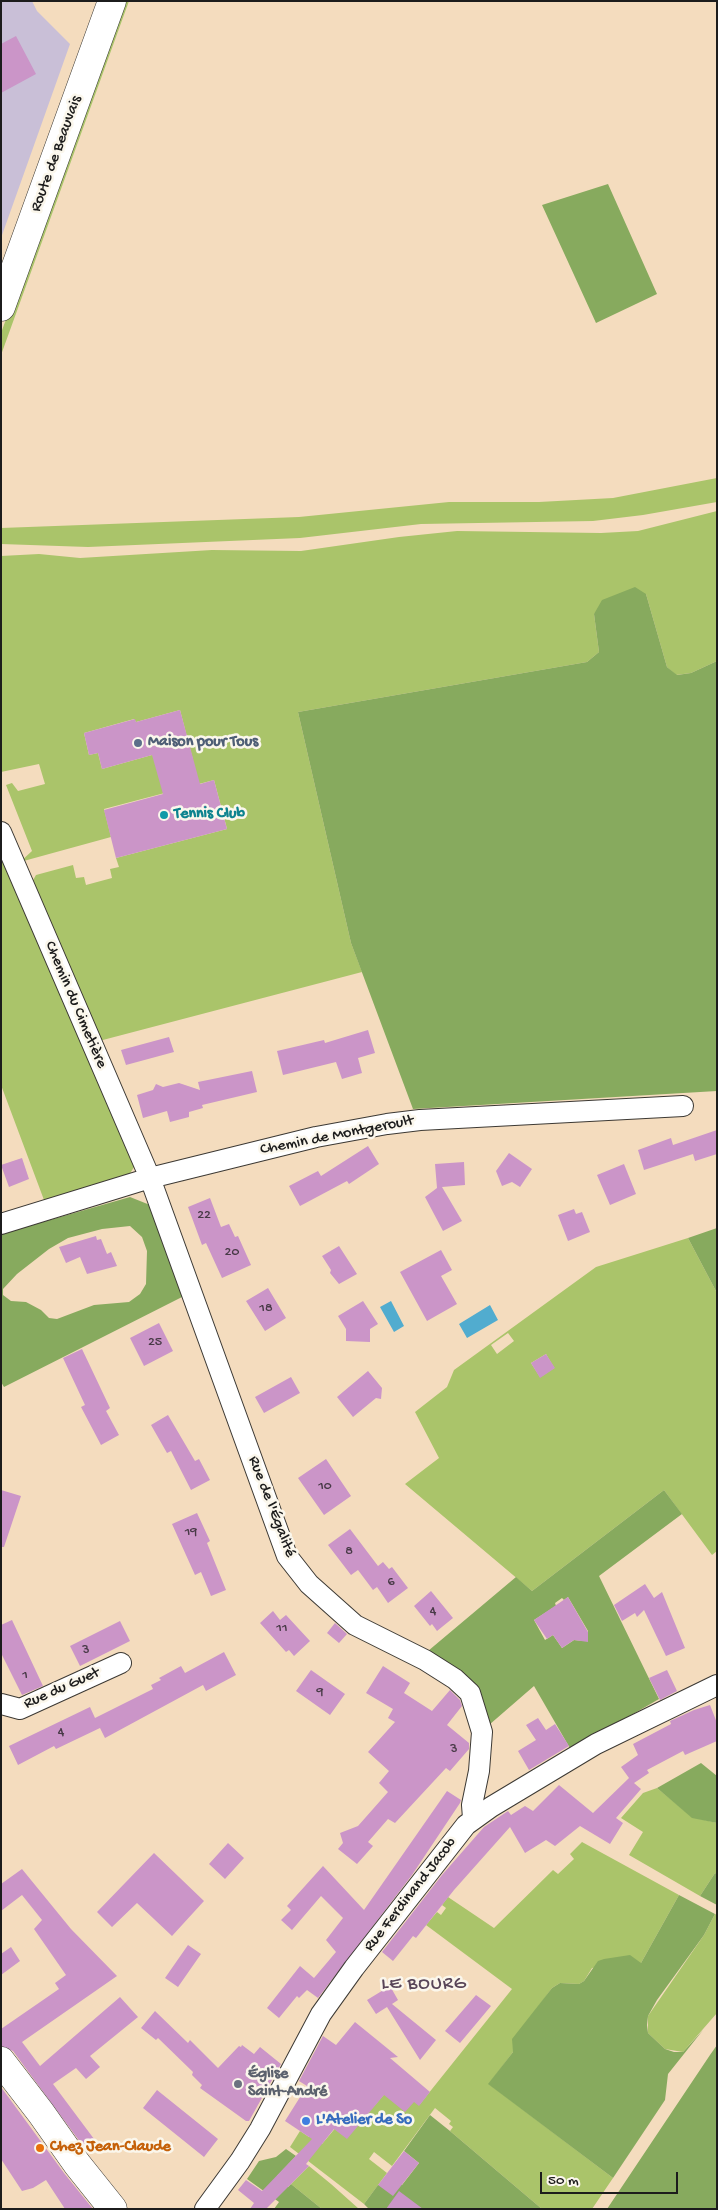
<!DOCTYPE html>
<html>
<head>
<meta charset="utf-8">
<style>
	body { margin:0 }
	#map { position:relative; width:718px; height:2210px; overflow:hidden; background:#f4dcbe; font-family:"Gochi Hand",sans-serif }
	canvas { display:block }
	.frame { position:absolute; inset:0; border:2px solid #1c1c1c; pointer-events:none }
	.scale { position:absolute; left:540px; top:2172px; width:138px; height:22px; box-sizing:border-box; border:2px solid #1c1c1c; border-top:0; padding-left:6px; font-size:15px; line-height:18px; white-space:nowrap; color:#1c1c1c; -webkit-text-stroke:4px #fbf7ec; paint-order:stroke }
</style>
</head>
<body>
<div id="map">
<canvas width="718" height="2210"></canvas>
<div class="frame"></div>
<div class="scale">50 m</div>
</div>
<script>
const g = document.querySelector('canvas').getContext('2d');
g.lineJoin = 'round';
function fillPath(path, color) {
  g.fillStyle = color;
  g.fill(path, 'evenodd');
}
function poly(rows) {
  const path = new Path2D();
  for (const r of rows) {
    path.moveTo(r[0], r[1]);
    for (let i = 2; i < r.length; i += 2) path.lineTo(r[i], r[i + 1]);
  }
  return path;
}
function strokePath(path, color, width, dash) {
  g.strokeStyle = color;
  g.lineWidth = width;
  g.lineCap = dash ? 'butt' : 'round';
  g.setLineDash(dash || []);
  g.stroke(path);
}
function write(font, color, halo, rows, align = 'center') {
  g.font = font + ' "Gochi Hand",sans-serif';
  g.lineWidth = 5;
  g.setLineDash([]);
  g.textBaseline = 'middle';
  g.strokeStyle = halo;
  g.fillStyle = color;
  for (const [text, x, y, turn = 0] of rows) {
    g.save();
    g.translate(x, y);
    g.rotate((+turn || 0) * Math.PI / 180);
    g.textAlign = isNaN(turn) ? turn : align;
    if (halo) g.strokeText(text, 0, 0);
    g.fillText(text, 0, 0);
    g.restore();
  }
}
const industrial = poly([
	[1,1,32,1,37,11,70,44,1,238]
]);
const green = poly([
	[122,1,129,1,1,355,1,333],
	[717,478,717,502,643,515,593,521,421,524,300,538,88,547,1,544,1,528,299,517,449,502,539,502,613,498],
	[717,511,717,661,691,673,676,675,667,667,646,594,594,614,599,652,587,662,298,712,351,943,362,972,99,1041,32,882,36,875,73,865,76,878,84,877,86,885,112,878,110,869,119,867,116,858,227,829,226,825,214,780,104,809,111,837,20,862,32,851,6,785,12,783,18,791,45,784,39,764,1,772,1,556,39,554,80,558,212,550,301,551,399,537,457,531,601,533,638,531],
	[180,710,193,760,152,755,102,769,98,753,89,755,84,733,134,719,136,722],
	[1,849,136,1164,129,1175,44,1200,1,1085],
	[688,1238,717,1293,717,1551,712,1555,664,1490,532,1591,405,1484,439,1458,415,1412,447,1387,454,1370,596,1267],
	[508,1333,514,1341,497,1354,491,1345],
	[546,1354,554,1368,540,1377,531,1363],
	[657,1788,692,1817,717,1823,717,1874,715,1873,700,1896,629,1855,643,1832,621,1818,643,1793],
	[582,1842,679,1895,641,1963,592,1968,584,1981,579,1984,560,1983,552,1988,538,2007,513,2052,489,2084,613,2178,592,2209,542,2209,450,2131,453,2127,449,2124,451,2121,435,2108,392,2166,374,2152,369,2159,387,2173,364,2204,290,2147,300,2131,309,2137,311,2135,322,2144,348,2113,374,2106,394,2083,420,2104,512,1989,426,1925,437,1912,441,1915,446,1908,442,1905,448,1897,494,1928,553,1870,558,1874,574,1859,570,1854],
	[715,1914,717,1915,717,2013,683,2052,665,2049,648,2033,648,2016,704,1935],
	[309,2166,331,2184,359,2209,322,2209,291,2184]
]);
const forest = poly([
	[608,184,657,294,596,323,542,205],
	[635,587,646,594,667,667,677,675,691,673,717,661,717,1091,413,1109,351,943,298,712,587,662,599,652,594,614,602,600],
	[130,1197,150,1205,184,1296,4,1387,1,1382,1,1234],
	[130,1226,142,1237,147,1251,146,1284,140,1294,129,1302,94,1305,57,1319,49,1318,41,1310,26,1302,11,1301,3,1295,3,1289,17,1274,49,1249,68,1238,102,1229],
	[717,1228,717,1293,688,1238],
	[664,1490,682,1514,599,1576,659,1699,571,1750,534,1686,489,1725,428,1651,516,1577,532,1591],
	[568,1597,588,1631,588,1638,583,1641,574,1640,562,1648,553,1635,545,1640,534,1620,556,1606,555,1603,562,1598,564,1600],
	[701,1763,717,1776,717,1823,692,1818,657,1788],
	[715,1873,717,1874,717,1905,700,1896],
	[679,1895,715,1914,704,1935,657,2000,648,2016,647,2025,648,2033,665,2049,674,2052,683,2052,703,2030,668,2074,665,2100,613,2178,488,2084,513,2052,512,2039,552,1988,560,1983,579,1984,584,1981,598,1961,604,1959,630,1955,641,1963],
	[717,2045,717,2209,607,2209,710,2055],
	[430,2115,450,2131,542,2209,369,2209,364,2204,378,2185,402,2185,419,2163,404,2151],
	[286,2149,296,2156,277,2176,288,2187,291,2184,322,2209,274,2209,279,2202,247,2179,259,2161,276,2157]
]);
const water = poly([
	[391,1301,404,1326,394,1332,380,1307],
	[490,1305,498,1320,467,1338,459,1324]
]);
const building = poly([
	[16,36,36,74,1,93,1,44],
	[180,710,200,784,214,780,227,829,116,858,104,810,163,794,152,755,102,769,98,753,89,755,84,733,135,719,136,722],
	[368,1030,375,1053,358,1058,362,1073,342,1079,336,1062,283,1075,277,1051,324,1040,325,1043],
	[169,1037,174,1052,126,1065,121,1050],
	[252,1071,257,1092,202,1105,203,1108,189,1112,189,1117,170,1122,167,1111,143,1118,137,1095,153,1090,156,1084,163,1087,179,1083,200,1090,198,1082],
	[717,1130,717,1154,695,1161,693,1154,644,1170,638,1150,671,1138,673,1145],
	[368,1146,379,1164,349,1184,347,1181,300,1206,289,1186,318,1171,321,1176],
	[509,1153,532,1169,520,1187,512,1182,502,1186,496,1171],
	[22,1158,29,1179,9,1187,1,1165],
	[464,1162,465,1185,442,1187,462,1221,443,1231,425,1197,437,1188,435,1164],
	[624,1164,636,1194,610,1205,597,1175],
	[210,1198,221,1227,229,1224,235,1237,238,1236,251,1265,222,1278,206,1243,202,1245,188,1207],
	[574,1209,576,1214,582,1212,590,1232,568,1241,558,1215],
	[96,1236,97,1240,101,1239,107,1254,111,1252,117,1266,87,1274,80,1257,66,1263,59,1247],
	[339,1246,357,1274,339,1284,330,1273,331,1270,322,1256],
	[441,1250,452,1270,441,1276,457,1304,427,1321,400,1272],
	[268,1288,286,1318,265,1331,246,1301],
	[363,1301,378,1324,370,1329,370,1342,346,1341,346,1329,338,1316],
	[159,1323,173,1351,144,1366,130,1338],
	[82,1349,110,1408,106,1411,119,1435,101,1445,81,1407,85,1405,63,1358],
	[546,1354,555,1368,540,1378,531,1363],
	[368,1371,382,1388,381,1399,376,1398,353,1417,337,1397],
	[291,1377,300,1393,264,1413,255,1397],
	[168,1415,195,1461,199,1459,210,1480,191,1490,171,1451,167,1453,151,1425],
	[326,1459,351,1496,324,1515,298,1478],
	[1,1490,21,1496,4,1547,1,1547],
	[197,1513,210,1541,207,1543,226,1590,211,1596,201,1572,195,1575,172,1524],
	[350,1529,378,1566,383,1562,389,1569,392,1567,408,1588,388,1603,377,1587,373,1590,358,1570,351,1575,328,1545],
	[645,1584,654,1598,662,1592,685,1648,666,1656,644,1610,637,1617,635,1613,622,1621,614,1605],
	[431,1591,453,1618,437,1631,432,1624,430,1626,414,1606],
	[568,1597,588,1632,588,1642,574,1640,562,1648,553,1635,547,1639,534,1620],
	[273,1611,280,1620,286,1615,310,1641,294,1656,289,1650,286,1652,260,1623],
	[12,1620,43,1686,22,1695,1,1653,1,1625],
	[120,1621,130,1641,80,1666,70,1646],
	[335,1623,347,1634,339,1643,327,1633],
	[224,1652,236,1675,206,1691,203,1685,105,1738,100,1728,56,1749,54,1746,18,1765,9,1746,90,1707,95,1718,153,1689,151,1685,161,1680,159,1678,181,1666,185,1673],
	[383,1666,410,1683,404,1693,432,1711,450,1690,460,1700,462,1706,447,1725,469,1743,469,1749,450,1771,446,1768,395,1823,388,1819,368,1842,373,1846,357,1864,338,1849,343,1843,340,1833,358,1826,388,1792,379,1783,389,1771,368,1752,395,1722,388,1718,393,1709,366,1693],
	[311,1670,345,1694,330,1715,296,1691],
	[667,1670,677,1691,660,1700,649,1678],
	[710,1705,717,1723,717,1741,685,1755,683,1751,647,1770,649,1773,634,1783,641,1789,616,1818,623,1823,610,1844,580,1826,555,1846,546,1840,525,1853,510,1827,454,1890,416,1938,413,1936,393,1961,382,1952,442,1875,484,1827,508,1811,511,1815,525,1806,533,1811,559,1785,593,1813,629,1778,621,1767,638,1755,633,1744,671,1724,670,1721,694,1710],
	[538,1718,546,1730,555,1724,569,1746,529,1770,518,1751,536,1740,526,1725],
	[447,1791,461,1800,460,1803,412,1875,318,1998,307,1990,299,1998,297,1996,279,2018,267,2008,300,1966,314,1978,336,1952,326,1940,343,1918,321,1896,292,1930,281,1920,291,1910,287,1906,323,1866,364,1910],
	[228,1843,244,1858,225,1879,209,1864],
	[154,1853,204,1901,172,1936,137,1903,112,1927,97,1912],
	[22,1869,71,1929,117,1976,22,2042,40,2066,120,1997,138,2017,90,2056,100,2067,86,2079,76,2068,53,2084,100,2147,89,2154,13,2051,1,2046,1,2029,59,1989,55,1983,66,1975,34,1929,42,1920,22,1895,1,1911,1,1884],
	[188,1945,201,1954,178,1987,165,1978],
	[11,1947,20,1961,1,1975,1,1954],
	[390,1986,398,2000,392,2004,436,2040,420,2060,387,2007,376,2014,367,2000],
	[476,1995,491,2006,460,2043,445,2031],
	[155,2011,188,2043,190,2040,218,2068,239,2046,241,2047,242,2045,254,2054,260,2047,281,2064,249,2121,246,2121,200,2088,202,2085,192,2075,193,2072,158,2038,156,2040,141,2028],
	[355,2022,398,2057,390,2058,430,2092,419,2106,414,2102,405,2112,384,2095,347,2139,334,2129,306,2164,309,2166,266,2209,250,2209,254,2203,238,2190,246,2180,262,2191,312,2139,285,2121,307,2086,299,2081,323,2036,336,2045],
	[1,2087,64,2173,93,2209,65,2209,46,2180,33,2188,22,2191,1,2159],
	[157,2090,218,2139,204,2157,143,2108],
	[404,2151,419,2163,393,2196,378,2185],
	[399,2191,423,2209,386,2209]
]);
const street = poly([
	[1,832,150,1178,287,1556,309,1584,355,1625,425,1660,455,1679,470,1693,482,1732,479,1771,472,1805,473,1818],
	[1,1224,150,1178,316,1137,387,1124,420,1120,683,1106],
	[1,1704,20,1709,121,1663],
	[205,2209,240,2161,260,2129,321,2014,354,1968,466,1825,491,1807,596,1744,717,1685]
]);
const secondary = poly([
	[1,307,112,1],
	[1,2061,41,2113,77,2164,113,2209]
]);
const markers = [
	[138,743,5,"#5c6f8a"],
	[164,815,5,"#0f9aa8"],
	[238,2084,5,"#6b7280"],
	[306,2121,5,"#3f7fe0"],
	[40,2148,5,"#e8710a"]
];
const numberNames = [
	["22",204,1216],
	["20",232,1253],
	["18",266,1309],
	["25",155,1343],
	["10",325,1487],
	["19",191,1533],
	["8",349,1552],
	["6",391,1583],
	["4",433,1612],
	["11",282,1629],
	["3",86,1651],
	["1",25,1676],
	["9",320,1693],
	["4",61,1733],
	["3",454,1750]
];
const streetNames = [
	["Route de Beauvais",57,154,-70],
	["Chemin du Cimetière",75,1005,67],
	["Chemin de Montgeroult",337,1136,-11],
	["Rue de l'Égalité",271,1507,69],
	["Rue du Guet",62,1689,-24],
	["Rue Ferdinand Jacob",411,1895,-52]
];
const serviceNames = [
	["Maison pour Tous",148,743]
];
const cultureNames = [
	["Tennis Club",174,815]
];
const worshipNames = [
	["Église",248,2075],
	["Saint-André",248,2093]
];
const shopNames = [
	["L'Atelier de So",316,2121]
];
const foodNames = [
	["Chez Jean-Claude",50,2148]
];
const quarterNames = [
	["LE BOURG",424,1985]
];
fillPath(industrial, '#c9bfd7');
fillPath(green, '#aac46a');
fillPath(forest, '#87aa5e');
fillPath(water, '#51accf');
fillPath(building, '#cb95c8');
strokePath(street, '#3c3934', 22);
strokePath(secondary, '#3c3934', 29);
strokePath(street, '#fff', 20);
strokePath(secondary, '#fff', 28);
for (const [x, y, r, color] of markers) {
  const dot = new Path2D();
  dot.arc(x, y, r, 0, 2 * Math.PI);
  g.fillStyle = color;
  g.fill(dot);
  strokePath(dot, '#fbf7ec', 2);
}
write('14px', '#483a47', null, numberNames);
write('16px', '#1c1c1c', '#fbf7ec', streetNames);
write('bold 16px', '#4e5e75', '#fbf7ec', serviceNames, 'left');
write('bold 16px', '#0d838f', '#fbf7ec', cultureNames, 'left');
write('bold 16px', '#5b616d', '#fbf7ec', worshipNames, 'left');
write('bold 16px', '#366cbe', '#fbf7ec', shopNames, 'left');
write('bold 16px', '#c56008', '#fbf7ec', foodNames, 'left');
g.letterSpacing = '1px';
write('19px', '#594658', '#fbf7ec', quarterNames);
g.letterSpacing = '0px';
</script>
</body>
</html>
